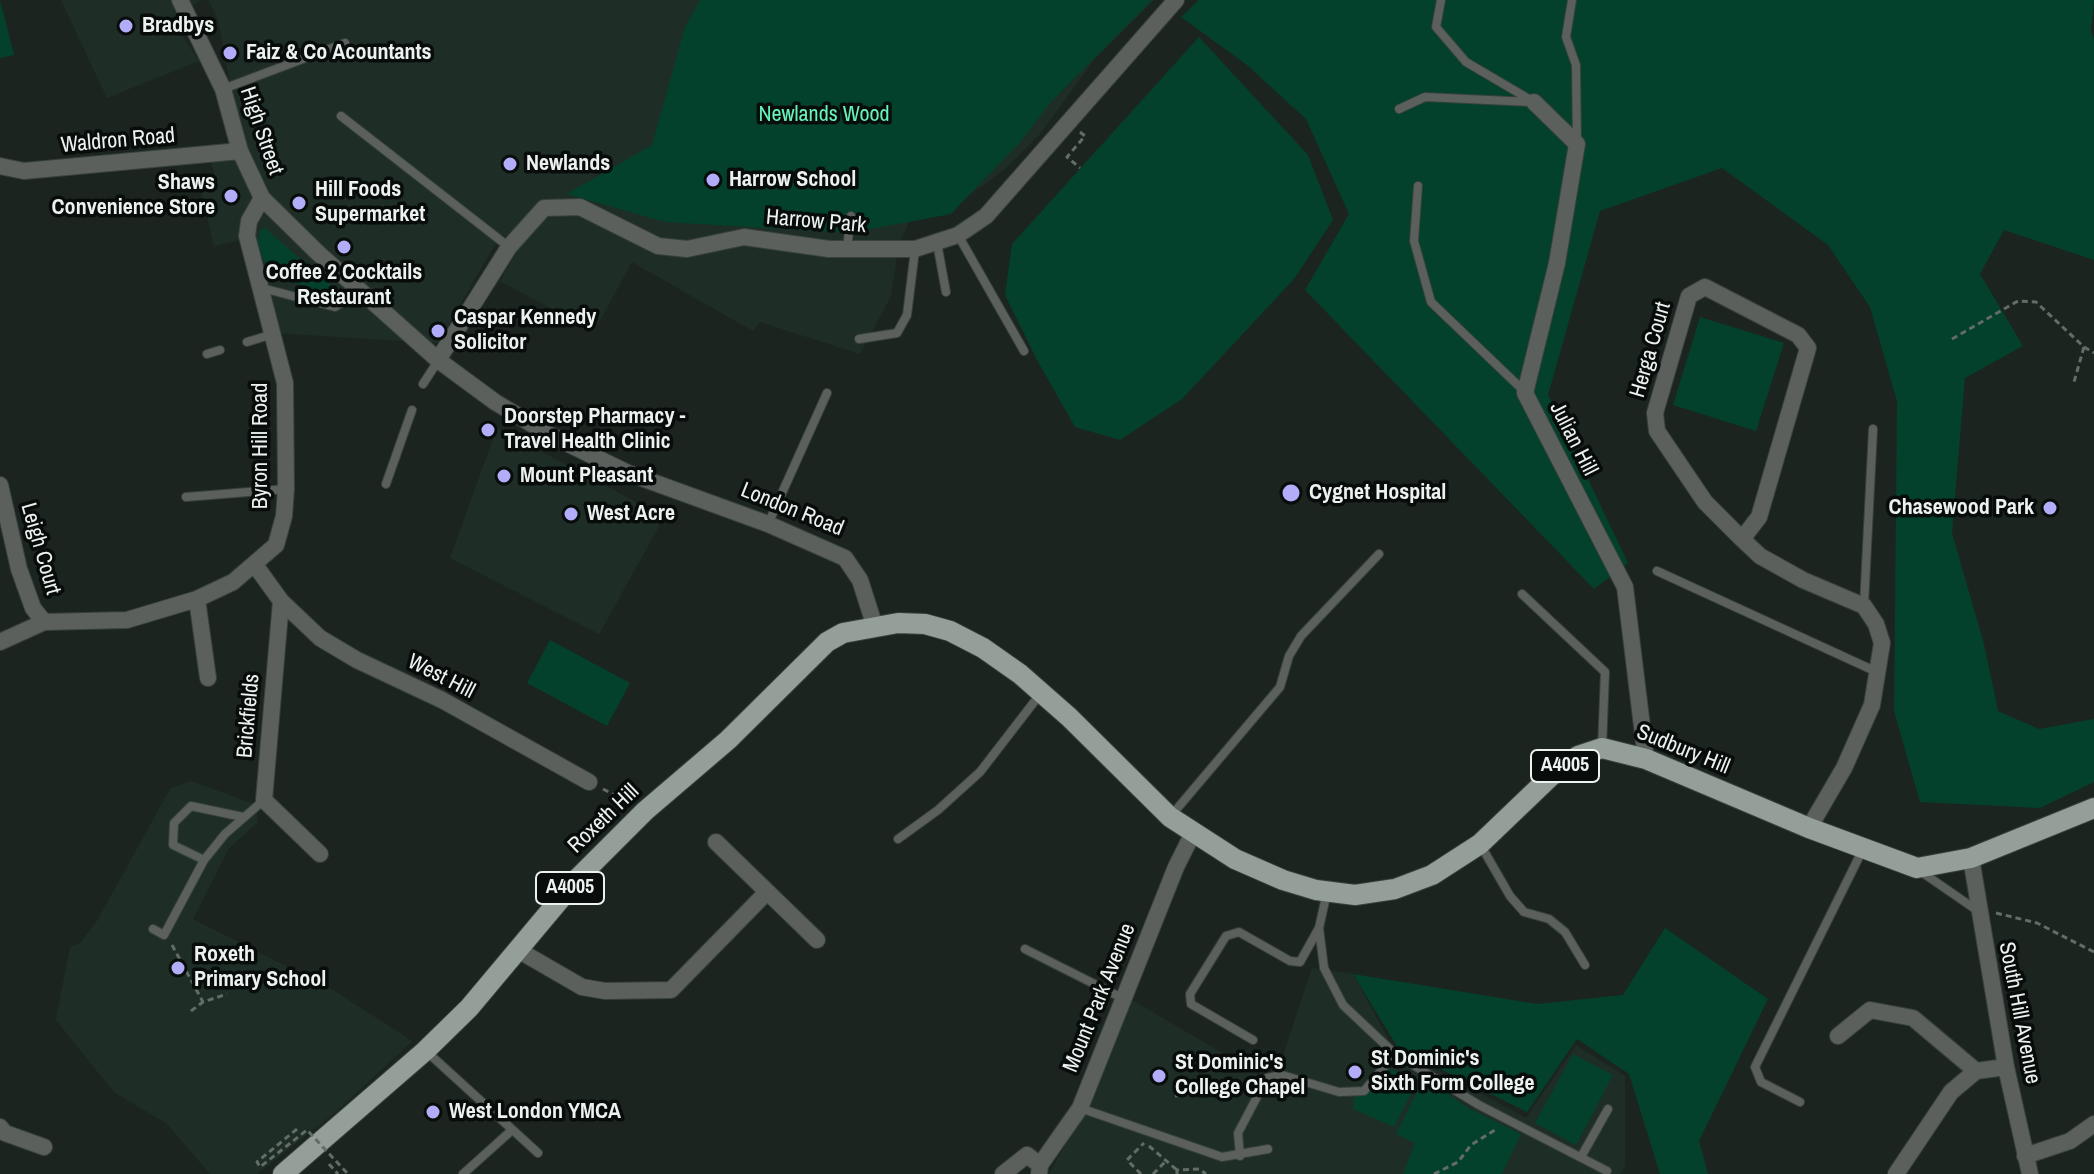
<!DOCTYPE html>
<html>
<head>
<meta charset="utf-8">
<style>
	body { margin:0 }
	canvas { display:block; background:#1b241f }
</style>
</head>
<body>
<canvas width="2094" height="1174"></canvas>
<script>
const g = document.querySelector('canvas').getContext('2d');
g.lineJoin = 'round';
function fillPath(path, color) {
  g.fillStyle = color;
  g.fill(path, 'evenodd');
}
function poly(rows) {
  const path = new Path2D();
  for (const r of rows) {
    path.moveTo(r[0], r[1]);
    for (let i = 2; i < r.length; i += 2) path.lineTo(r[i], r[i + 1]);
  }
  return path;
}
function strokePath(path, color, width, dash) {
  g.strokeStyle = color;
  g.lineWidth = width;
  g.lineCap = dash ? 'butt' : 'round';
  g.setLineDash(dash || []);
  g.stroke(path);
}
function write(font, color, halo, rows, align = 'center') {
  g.font = font + ' "Archivo Narrow",sans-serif';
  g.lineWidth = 7;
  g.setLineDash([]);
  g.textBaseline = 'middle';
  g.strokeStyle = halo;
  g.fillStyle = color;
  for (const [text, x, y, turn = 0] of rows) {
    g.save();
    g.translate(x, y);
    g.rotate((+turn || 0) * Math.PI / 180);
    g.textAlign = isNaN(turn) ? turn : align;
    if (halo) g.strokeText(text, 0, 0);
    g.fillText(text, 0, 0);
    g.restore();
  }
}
const built = poly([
	[61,0,201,0,171,19,199,61,107,98],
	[208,0,1154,0,1094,60,1040,134,1005,169,953,207,911,218,899,243,891,296,860,354,760,322,753,331,632,262,594,331,500,281,521,244,501,234,438,343,274,333,245,239,214,246,200,186,216,180,211,162,243,152,218,19],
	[497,428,664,517,599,634,450,558],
	[191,781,256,805,258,822,229,848,193,919,333,990,412,1041,337,1111,257,1174,210,1174,166,1123,114,1092,56,1020,70,947,80,943,97,921,170,789],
	[1312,968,1353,974,1392,1046,1526,1118,1576,1045,1625,1076,1625,1166,1620,1174,1049,1174,1091,1099,1132,1000,1263,1077,1279,1068]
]);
const green = poly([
	[0,0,14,55,0,58],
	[700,0,1152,0,1049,104,1021,141,951,214,849,233,665,222,567,194,652,145,685,27],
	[1199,0,2094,0,2091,31,2094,39,2094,260,2004,230,1980,274,2023,346,1965,378,1952,533,1984,644,1998,711,2039,729,2094,719,2094,782,2040,808,1920,802,1894,711,1897,401,1870,307,1828,245,1722,168,1600,211,1548,395,1628,563,1594,589,1305,290,1349,214,1306,119,1247,65,1181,17],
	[1199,37,1308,155,1333,220,1294,279,1182,399,1120,440,1075,427,1037,360,1005,295,1012,244],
	[262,228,266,229,336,290,321,292,277,276,265,264,257,242],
	[1700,317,1784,343,1756,431,1673,405],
	[550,640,630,683,607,726,527,683],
	[1665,928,1768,999,1699,1141,1708,1174,1660,1174,1629,1074,1577,1039,1527,1112,1398,1048,1353,974,1537,1004,1623,995],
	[1573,1054,1613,1075,1576,1145,1535,1123],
	[1382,1067,1419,1078,1394,1127,1353,1109,1354,1099],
	[1424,1077,1468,1108,1521,1134,1502,1174,1403,1174,1415,1143,1396,1134]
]);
const path = poly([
	[1080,132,1085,136,1067,157,1080,168],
	[1952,339,2018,301,2036,302,2084,347,2074,382],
	[2084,347,2094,353],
	[603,789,628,802],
	[1996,913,2037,923,2094,952],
	[172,945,203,1002],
	[191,1011,203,1002,227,994],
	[1175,1096,1192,1094],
	[1149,1146,1177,1170],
	[329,1164,338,1174],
	[1141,1174,1127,1160,1144,1143],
	[1153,1174,1166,1161],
	[1177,1174,1177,1170,1199,1169,1206,1174],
	[1434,1174,1458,1162,1471,1145,1498,1128]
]);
const service = poly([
	[1441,0,1436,27,1466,62,1534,102],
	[1572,0,1566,37,1576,65,1577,144],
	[223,89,345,43],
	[1399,109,1425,97,1530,102],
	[341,116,509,247],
	[1418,186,1414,241,1431,302,1525,392],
	[958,235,1024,351],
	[937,243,946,292],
	[847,248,851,216],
	[262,288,335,307,360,291],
	[859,339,897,333,907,315,915,250],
	[247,342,273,334],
	[207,354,220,350],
	[423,384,438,361],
	[386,484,412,410],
	[186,497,286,489],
	[768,524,827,393],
	[1657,571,1877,672],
	[1522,594,1605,672,1602,748],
	[1864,605,1873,429],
	[1170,817,1280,687,1289,656,1301,636,1379,554],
	[898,839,938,810,980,772,1041,693],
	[1480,844,1510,896,1524,912,1549,919,1565,932,1585,965],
	[204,860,173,845,174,823,191,806,243,817],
	[1920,871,1978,911],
	[1319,928,1324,968,1343,1005,1395,1054,1479,1105,1607,1171],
	[153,929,164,935,204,860,225,834,264,800],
	[1025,949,1124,999],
	[1253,1040,1191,1004,1190,994,1226,936,1239,932,1290,961,1300,962,1319,928,1327,892],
	[426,1051,538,1153],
	[1800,1102,1761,1082,1755,1067,1863,849],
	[1080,1108,1222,1157,1268,1149],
	[1240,1156,1238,1133,1267,1078,1282,1075,1339,1092,1364,1091,1395,1054],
	[1581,1157,1608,1109],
	[463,1174,512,1130]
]);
const minor = poly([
	[180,0,223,89,240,151,262,198,318,253,438,360,495,402,550,435,628,473,768,524,845,558,860,580,875,627],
	[1534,102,1577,144,1557,263,1525,393,1625,587,1646,759],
	[0,166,24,171,240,151],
	[438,360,509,247,544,208,580,207,658,246,687,249,744,237,829,249,915,249,958,235,986,216,1176,0],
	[0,485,19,569,33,608,44,622],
	[1742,539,1759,517,1808,348,1798,335,1705,287,1689,296,1655,413,1657,431,1705,502,1742,539,1760,556,1803,580,1864,606,1876,624,1882,643,1872,705,1844,768,1809,828],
	[255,565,281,601,264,800,320,854],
	[197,599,208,678],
	[281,601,320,638,357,660,442,700,589,782],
	[0,642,44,622,127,620,197,599,233,582,276,545,284,516,286,489,285,383,247,236,249,221,262,198],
	[716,842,817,940],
	[1971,858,2006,1067,2030,1174],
	[518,950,582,987,605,991,671,990,767,892],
	[1838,1036,1870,1010,1913,1018,1976,1071],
	[0,1127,5,1133,44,1147],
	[2025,1156,2070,1141,2094,1124],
	[1003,1174,1027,1155,1040,1165],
	[1039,1174,1040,1165,1080,1108,1176,867,1193,833],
	[1896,1174,1951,1092,1976,1071,2006,1067]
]);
const primary = poly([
	[283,1174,425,1051,469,1008,578,878,645,811,728,740,827,642,843,633,898,623,925,624,950,631,983,648,1020,674,1069,717,1170,817,1235,859,1283,880,1316,890,1355,895,1395,889,1432,875,1480,844,1550,777,1578,756,1602,748,1646,759,1809,828,1917,868,1971,858,2094,808]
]);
const pathBridge = poly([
	[297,1129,257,1162,260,1167,307,1130,348,1174]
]);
const markers = [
	[126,26,8,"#b2adf9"],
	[230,53,8,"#b2adf9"],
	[510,164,8,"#b2adf9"],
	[713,180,8,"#b2adf9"],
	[231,196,8,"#b2adf9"],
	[299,203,8,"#b2adf9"],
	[344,247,8,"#b2adf9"],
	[438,331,8,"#b2adf9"],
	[488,430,8,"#b2adf9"],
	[504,476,8,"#b2adf9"],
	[1291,493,10,"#b2adf9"],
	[2050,508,8,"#b2adf9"],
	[571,514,8,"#b2adf9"],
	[178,968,8,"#b2adf9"],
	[1355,1072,8,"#b2adf9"],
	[1159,1076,8,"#b2adf9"],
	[433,1112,8,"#b2adf9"]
];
const shields = [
	[1565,766,68],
	[570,888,68]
];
const shieldNames = [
	["A4005",1565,766],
	["A4005",570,888]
];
const poiNames = [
	["Bradbys",142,26],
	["Faiz & Co Acountants",246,53],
	["Newlands",526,164],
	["Harrow School",729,180],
	["Shaws",215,183,"right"],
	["Convenience Store",215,208,"right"],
	["Hill Foods",315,190],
	["Supermarket",315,215],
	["Coffee 2 Cocktails",344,273,"center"],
	["Restaurant",344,298,"center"],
	["Caspar Kennedy",454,318],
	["Solicitor",454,343],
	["Doorstep Pharmacy -",504,417],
	["Travel Health Clinic",504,442],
	["Mount Pleasant",520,476],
	["Cygnet Hospital",1309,493],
	["Chasewood Park",2034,508,"right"],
	["West Acre",587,514],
	["Roxeth",194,955],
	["Primary School",194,980],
	["St Dominic's",1371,1059],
	["Sixth Form College",1371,1084],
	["St Dominic's",1175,1063],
	["College Chapel",1175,1088],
	["West London YMCA",449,1112]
];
const parkNames = [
	["Newlands Wood",824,115]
];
const streetNames = [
	["High Street",261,131,71],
	["Waldron Road",118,141,-5],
	["Harrow Park",816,222,5],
	["Herga Court",1651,350,-74],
	["Julian Hill",1573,439,63],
	["Byron Hill Road",261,446,-90],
	["London Road",792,510,22],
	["Leigh Court",40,549,74],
	["West Hill",441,677,27],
	["Brickfields",249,716,-85],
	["Sudbury Hill",1683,750,22],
	["Roxeth Hill",604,819,-44],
	["Mount Park Avenue",1100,998,-68],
	["South Hill Avenue",2019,1013,79]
];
fillPath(built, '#1e2e26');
fillPath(green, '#03412c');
strokePath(service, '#38413c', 10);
strokePath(minor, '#38413c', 18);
strokePath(primary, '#38413c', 22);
strokePath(path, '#646c67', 3, [6, 4]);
strokePath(service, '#5b605d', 8);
strokePath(minor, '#5b605d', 16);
strokePath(primary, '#959f9a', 20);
strokePath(pathBridge, '#646c67', 3, [6, 4]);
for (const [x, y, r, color] of markers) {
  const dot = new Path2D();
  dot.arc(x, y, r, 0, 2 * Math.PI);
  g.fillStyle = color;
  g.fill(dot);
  strokePath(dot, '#080c0a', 3);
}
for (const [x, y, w] of shields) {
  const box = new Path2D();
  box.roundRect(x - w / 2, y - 16, w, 32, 6);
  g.fillStyle = '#080c0a';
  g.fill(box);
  strokePath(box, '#ecf2ef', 2);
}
write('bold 20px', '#ecf2ef', null, shieldNames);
write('bold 22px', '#ecf2ef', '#080c0a', poiNames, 'left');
write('22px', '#65f5bc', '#080c0a', parkNames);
write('22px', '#ecf2ef', '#080c0a', streetNames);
</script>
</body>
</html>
